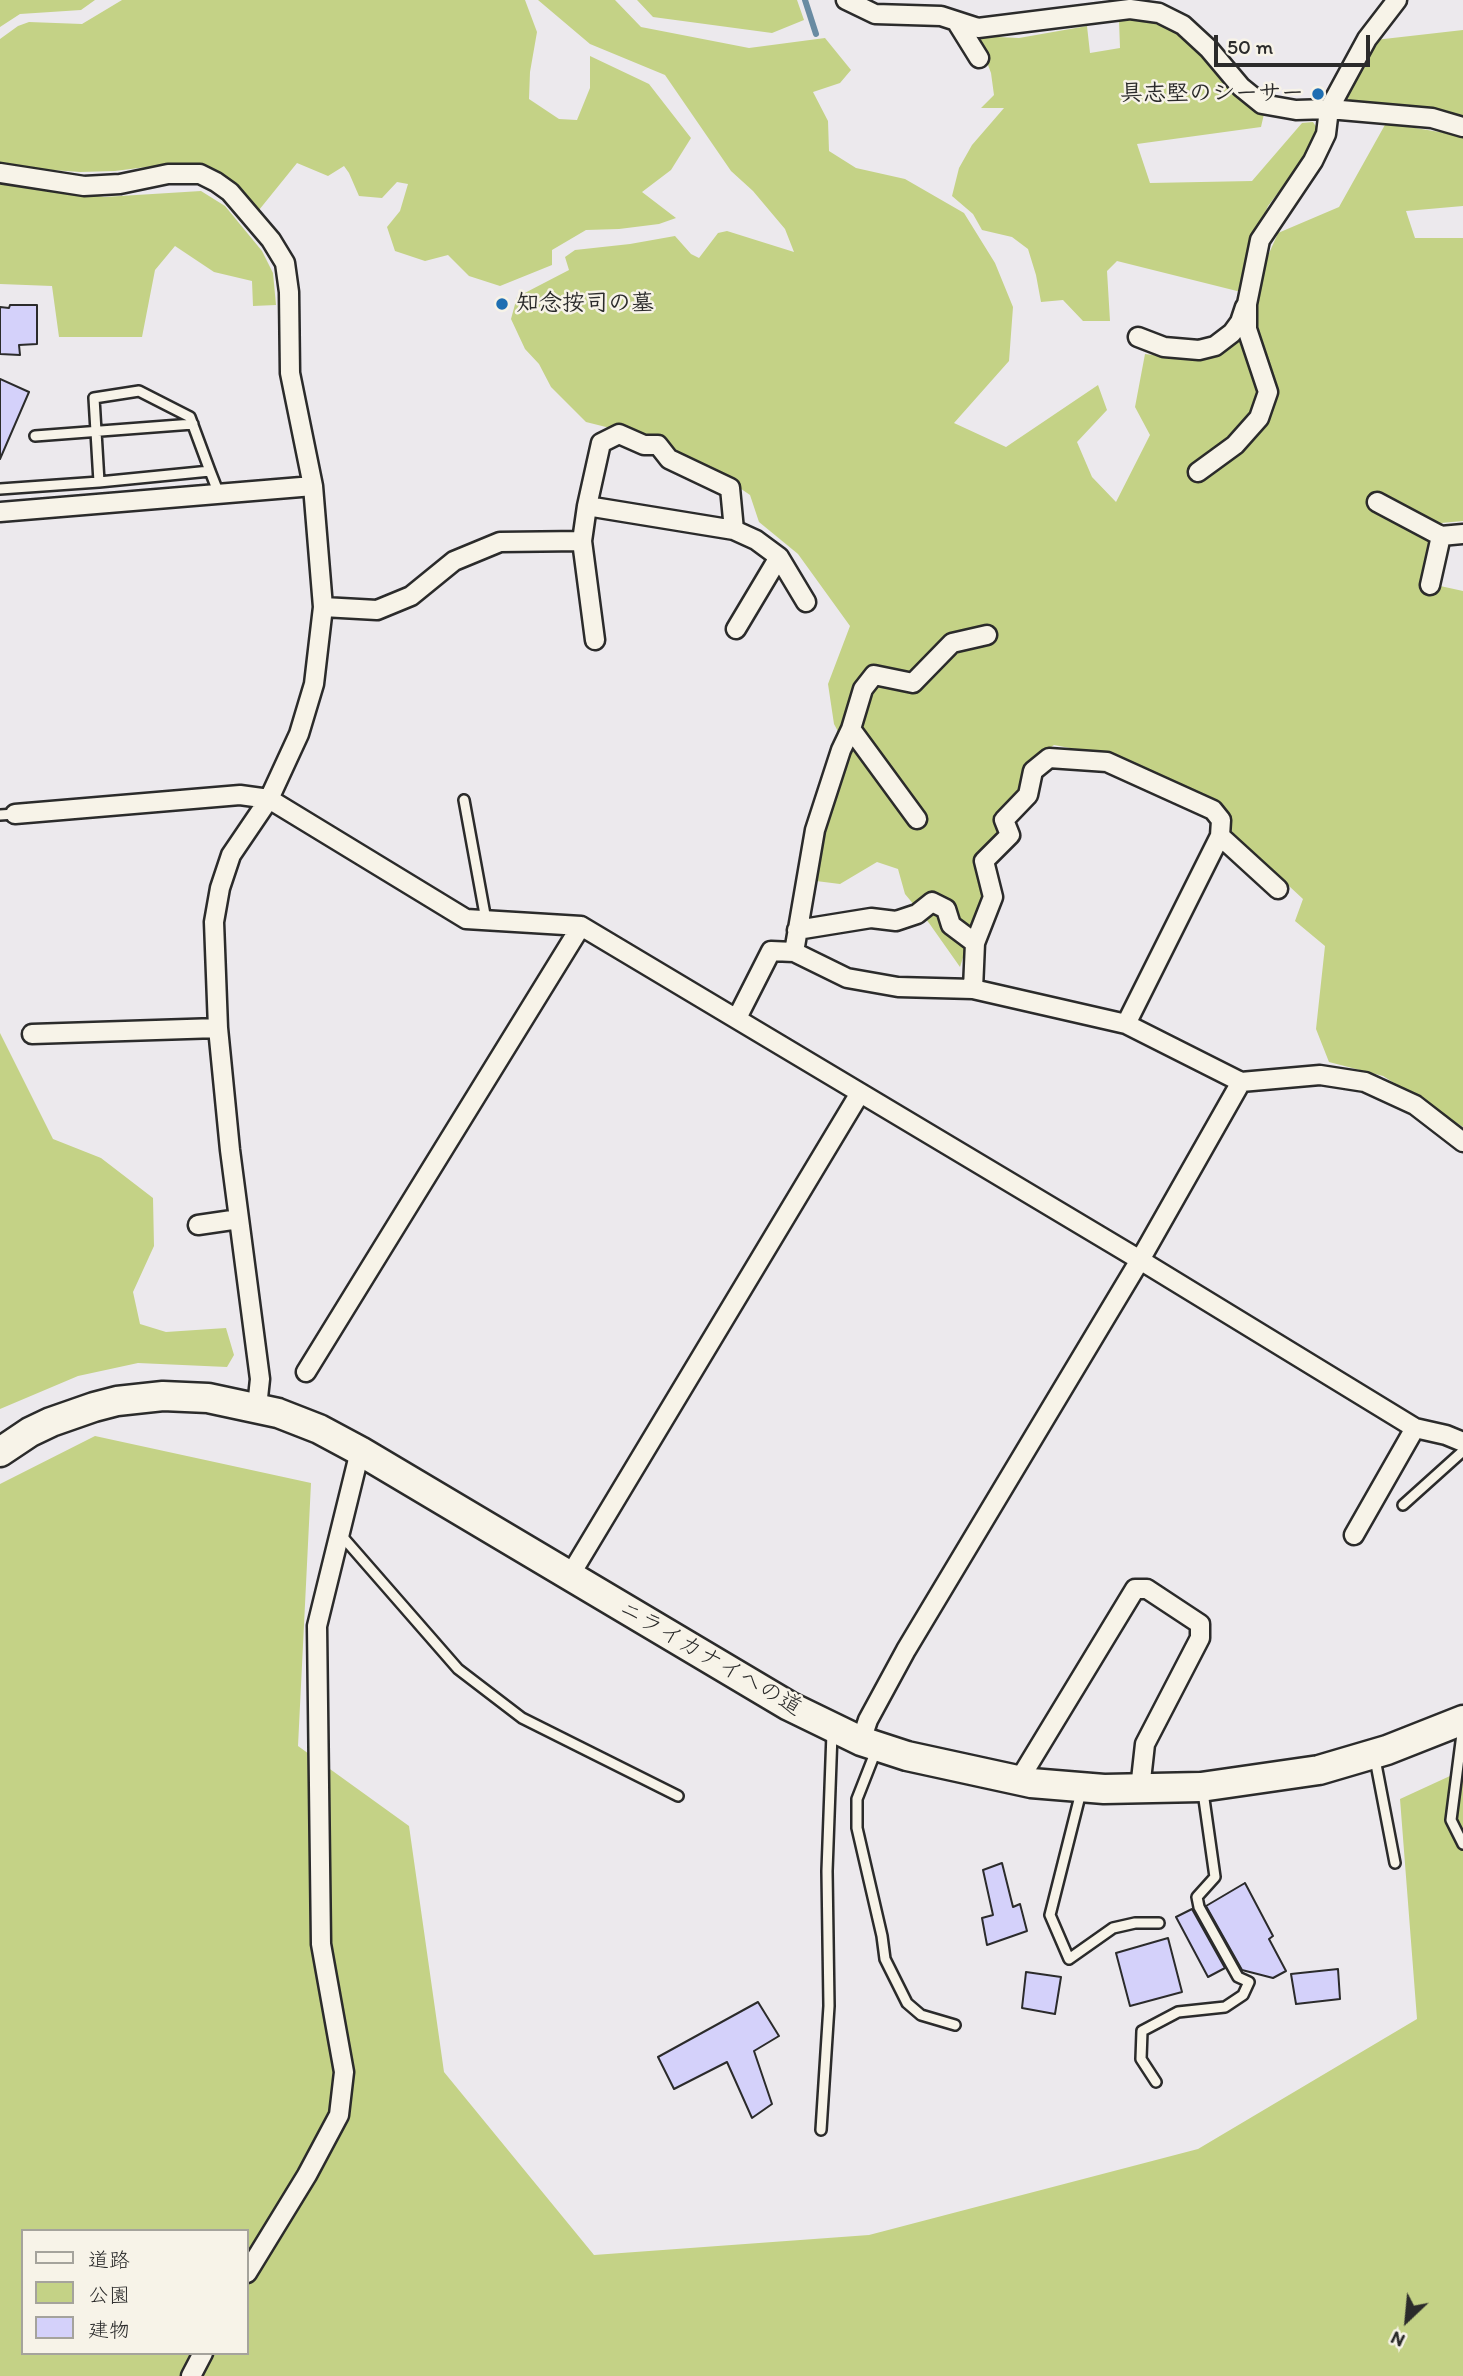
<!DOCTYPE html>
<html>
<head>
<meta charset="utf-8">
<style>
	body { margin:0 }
	#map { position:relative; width:1463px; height:2376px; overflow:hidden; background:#ece9ed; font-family:Itim,"Klee One",sans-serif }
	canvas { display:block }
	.legend { position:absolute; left:21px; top:2229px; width:228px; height:126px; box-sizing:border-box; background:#f7f3e8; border:2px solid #a5a39c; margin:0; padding:9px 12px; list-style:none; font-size:21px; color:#2b2b2b }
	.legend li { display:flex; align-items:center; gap:14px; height:35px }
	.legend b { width:35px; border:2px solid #a5a39c }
	.north { position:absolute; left:1372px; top:2285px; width:70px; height:70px; -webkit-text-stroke:5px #f7f3e8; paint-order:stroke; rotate:206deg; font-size:19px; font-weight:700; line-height:28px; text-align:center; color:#2b2b2b }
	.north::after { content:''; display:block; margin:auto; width:24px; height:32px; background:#2b2b2b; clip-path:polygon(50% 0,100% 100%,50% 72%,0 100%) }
	.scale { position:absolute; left:1214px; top:35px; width:156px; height:32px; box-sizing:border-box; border:4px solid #2b2b2b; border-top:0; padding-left:9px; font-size:21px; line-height:24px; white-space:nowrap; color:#2b2b2b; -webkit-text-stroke:5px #f7f3e8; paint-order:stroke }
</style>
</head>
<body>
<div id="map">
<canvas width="1463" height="2376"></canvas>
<ul class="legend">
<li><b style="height:9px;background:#f7f3e8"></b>道路</li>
<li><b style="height:19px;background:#c4d286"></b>公園</li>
<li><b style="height:19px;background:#d4d1fa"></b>建物</li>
</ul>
<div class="north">N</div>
<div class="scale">50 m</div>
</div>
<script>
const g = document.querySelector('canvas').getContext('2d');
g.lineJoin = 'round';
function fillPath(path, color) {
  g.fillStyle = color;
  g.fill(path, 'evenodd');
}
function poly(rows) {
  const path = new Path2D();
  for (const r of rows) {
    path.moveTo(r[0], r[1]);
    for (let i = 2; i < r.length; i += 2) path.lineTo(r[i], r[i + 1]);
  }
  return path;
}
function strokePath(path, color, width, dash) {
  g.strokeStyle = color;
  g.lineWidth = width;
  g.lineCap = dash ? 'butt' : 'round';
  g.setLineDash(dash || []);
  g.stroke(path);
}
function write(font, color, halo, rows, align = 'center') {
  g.font = font + ' Itim,"Klee One",sans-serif';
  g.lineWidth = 5;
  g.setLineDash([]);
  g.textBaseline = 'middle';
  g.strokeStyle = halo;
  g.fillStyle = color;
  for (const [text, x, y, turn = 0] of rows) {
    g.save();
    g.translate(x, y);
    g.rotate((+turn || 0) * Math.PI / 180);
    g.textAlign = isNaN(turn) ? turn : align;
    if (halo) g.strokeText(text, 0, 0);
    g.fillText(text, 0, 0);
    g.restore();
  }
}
const green = poly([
	[0,0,95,0,81,10,20,14,0,27],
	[122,0,525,0,537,32,530,72,529,99,559,119,577,120,590,88,590,56,649,84,691,138,671,170,642,192,676,218,659,224,619,229,586,230,552,250,552,265,500,286,469,276,448,255,425,261,395,251,387,227,400,211,408,184,397,182,382,198,359,196,349,173,344,166,328,176,297,163,259,210,239,186,212,170,177,163,115,171,80,172,24,168,0,163,0,39,18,26,29,22,82,24],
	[538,0,615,0,641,27,749,48,825,38,851,70,840,83,813,92,828,121,829,151,856,168,905,179,964,213,995,263,1013,307,1009,361,954,423,1006,447,1098,385,1107,410,1077,442,1092,477,1116,502,1150,435,1135,407,1145,354,1185,359,1227,350,1243,334,1259,301,1263,267,1278,233,1339,207,1386,123,1463,136,1463,206,1406,211,1415,238,1463,238,1463,521,1441,523,1422,582,1463,591,1463,1127,1383,1076,1329,1062,1316,1029,1325,946,1295,921,1303,899,1233,834,1223,804,1112,756,1054,745,1028,763,1022,786,996,813,999,831,977,856,983,895,960,967,929,923,905,894,898,869,877,862,840,884,816,881,825,833,849,752,834,724,828,684,850,626,798,554,759,522,750,495,731,482,646,437,586,422,551,387,539,364,525,349,511,319,517,297,569,270,565,257,575,250,630,244,675,236,691,254,699,258,718,233,727,231,794,252,785,229,753,191,731,171,665,75,590,44],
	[637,0,797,0,804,20,772,33,653,17],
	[1156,18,1178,30,1208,59,1241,100,1264,114,1261,127,1137,144,1150,183,1252,181,1302,123,1313,122,1317,128,1303,160,1268,206,1251,244,1241,292,1117,261,1107,271,1110,321,1083,321,1063,300,1041,302,1036,275,1028,249,1012,237,982,230,973,214,952,196,959,168,972,145,1004,108,981,108,994,95,991,73,977,36,1019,38,1087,26,1090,53,1120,48,1119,20],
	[1463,30,1463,120,1442,112,1343,99,1375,40],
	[0,181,104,197,201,191,225,206,262,251,273,273,276,305,253,306,252,281,214,272,175,246,155,270,142,337,59,337,52,286,0,284],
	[0,1033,53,1139,101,1158,153,1198,154,1246,133,1292,140,1324,166,1332,226,1328,234,1355,227,1367,138,1363,78,1376,0,1409],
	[95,1436,311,1483,298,1746,409,1826,444,2072,594,2255,869,2235,1198,2149,1417,2019,1400,1799,1463,1770,1463,2376,0,2376,0,1484],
	[23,2231,247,2231,247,2353,23,2353]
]);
const stream = poly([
	[805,0,816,34]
]);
const building = poly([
	[10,305,37,305,37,344,19,345,20,355,0,354,0,307,9,308,10,305],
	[0,379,29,392,0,459,0,379],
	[1002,1863,1013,1907,1020,1904,1027,1931,987,1945,982,1918,993,1915,983,1870,1002,1863],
	[1245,1883,1273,1936,1269,1939,1286,1971,1273,1978,1242,1970,1206,1906,1245,1883],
	[1192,1909,1225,1968,1208,1977,1176,1917,1192,1909],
	[1168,1938,1182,1992,1130,2006,1116,1953,1168,1938],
	[1338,1969,1340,1999,1296,2004,1291,1974,1338,1969],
	[1026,1972,1061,1977,1055,2014,1022,2008,1026,1972],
	[758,2002,779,2036,754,2051,772,2104,752,2118,727,2062,674,2089,658,2057,758,2002]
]);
const lane = poly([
	[35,436,193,424],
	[210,471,99,482,94,398,139,391,190,417,210,471,219,494],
	[0,489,99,482],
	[464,800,486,920],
	[0,815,15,814],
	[1403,1505,1463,1451],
	[341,1535,458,1669,522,1718,678,1796],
	[1463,1726,1451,1820,1463,1844],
	[877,1748,857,1799,857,1828,882,1936,885,1959,907,2003,921,2015,955,2025],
	[1375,1759,1395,1863],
	[1081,1792,1050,1915,1069,1959,1113,1928,1135,1923,1159,1923],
	[1156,2082,1141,2059,1142,2031,1178,2012,1225,2007,1243,1995,1249,1982,1238,1977,1199,1907,1197,1897,1215,1877,1203,1792],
	[821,2130,829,2006,827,1871,832,1733]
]);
const street = poly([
	[846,0,875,14,941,16,978,28,1130,9,1159,13,1183,25,1209,49,1241,87,1262,104,1296,110,1329,109,1432,118,1463,127],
	[956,21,979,58],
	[0,173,84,186,120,184,168,174,200,174,216,182,230,192,271,240,285,263,289,292,290,373,313,486,323,607,314,684,299,734,269,799,231,855,220,888,214,922,218,1028,230,1150,260,1379,257,1407],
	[1138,337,1164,347,1199,350,1215,346,1232,333,1240,322,1245,307],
	[1198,472,1235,445,1259,418,1268,392,1247,329,1247,304,1260,240,1313,161,1326,134,1329,109,1367,39,1397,0],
	[1377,502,1441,536,1463,534],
	[0,512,313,486],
	[734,530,756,540,779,557,806,602],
	[582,541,587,506,601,443,619,434,644,445,658,445,669,459,730,488,734,530,587,506],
	[1430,585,1441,536],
	[323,607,377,610,411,596,454,561,500,542,582,541,595,640],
	[736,629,779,557],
	[851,729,917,819],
	[15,814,240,795,269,799,466,919,581,926,1140,1260,1415,1428,1446,1435,1463,1442],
	[1220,836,1278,889],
	[797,930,871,918,896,921,917,914,932,902,946,909,951,925,975,943,973,989],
	[975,943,993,897,984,861,1010,835,1004,820,1028,795,1033,771,1049,758,1107,762,1213,810,1221,820,1220,836,1126,1024],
	[794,952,815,830,841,750,851,729,863,689,874,675,913,683,952,643,987,635],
	[737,1018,771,951,794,952,847,978,898,987,973,989,1126,1024,1241,1082,1320,1075,1365,1082,1415,1105,1463,1142],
	[32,1034,218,1028],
	[198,1225,239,1219],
	[306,1372,581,926],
	[1354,1535,1415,1428],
	[569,1577,860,1093],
	[861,1741,868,1720,906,1650,1140,1260,1241,1082],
	[1019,1780,1135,1589,1147,1589,1200,1624,1200,1638,1145,1744,1140,1789],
	[247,2273,307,2175,339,2115,344,2072,321,1944,317,1626,360,1451],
	[191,2376,203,2353]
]);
const primary = poly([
	[0,1452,30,1432,51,1422,94,1407,117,1401,163,1396,208,1398,278,1413,319,1429,360,1451,789,1706,861,1741,907,1756,1031,1783,1104,1789,1201,1787,1319,1770,1387,1750,1463,1720]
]);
const markers = [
	[1318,94,7,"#1f6fb2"],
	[502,304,7,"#1f6fb2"]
];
const poiNames = [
	["具志堅のシーサー",1304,94],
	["知念按司の墓",516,304,"left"]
];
const streetNames = [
	["ニライカナイへの道",710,1659,30]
];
fillPath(green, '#c4d286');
strokePath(stream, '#698ba2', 6);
fillPath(building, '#d4d1fa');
strokePath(building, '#2b2b2b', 2);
strokePath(lane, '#2b2b2b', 14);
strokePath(street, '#2b2b2b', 23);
strokePath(primary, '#2b2b2b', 33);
strokePath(lane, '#f7f3e8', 9);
strokePath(street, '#f7f3e8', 18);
strokePath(primary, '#f7f3e8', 28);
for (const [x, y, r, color] of markers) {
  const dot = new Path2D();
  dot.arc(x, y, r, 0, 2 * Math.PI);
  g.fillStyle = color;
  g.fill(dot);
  strokePath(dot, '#f7f3e8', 2.5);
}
write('bold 23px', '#2b2b2b', '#f7f3e8', poiNames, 'right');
write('23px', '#2b2b2b', '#f7f3e8', streetNames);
</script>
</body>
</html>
